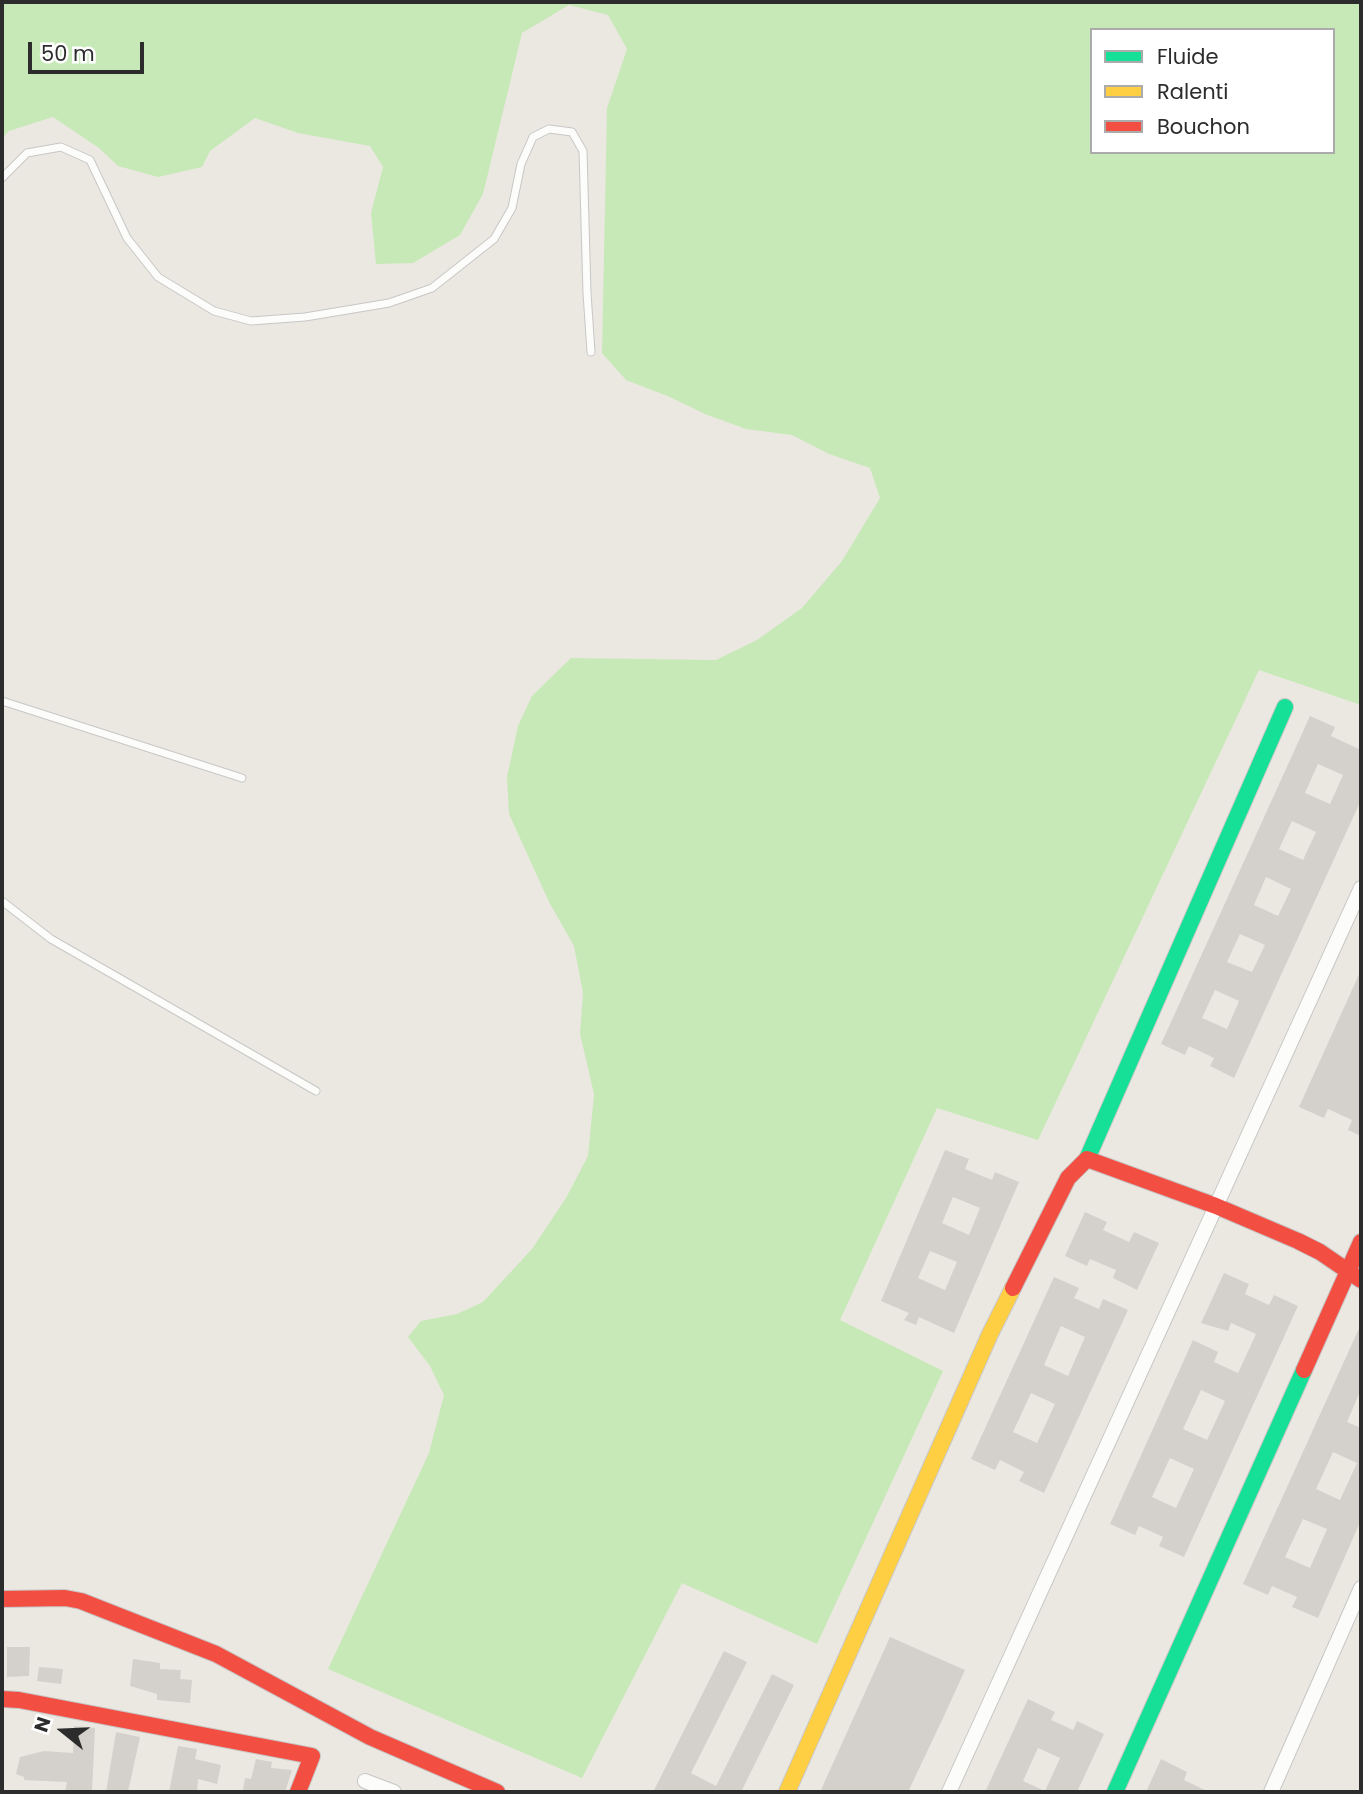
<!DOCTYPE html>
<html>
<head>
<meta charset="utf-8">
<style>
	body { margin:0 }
	#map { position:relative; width:1363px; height:1794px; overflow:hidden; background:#ebe8e1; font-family:Poppins,sans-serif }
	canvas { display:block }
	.frame { position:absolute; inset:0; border:4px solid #2c2c2c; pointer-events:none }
	.legend { position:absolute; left:1090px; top:28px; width:245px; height:126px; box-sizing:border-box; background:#fff; border:2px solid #ababab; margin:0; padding:9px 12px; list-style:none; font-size:21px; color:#2c2c2c }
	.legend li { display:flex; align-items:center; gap:14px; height:35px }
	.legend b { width:35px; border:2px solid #ababab }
	.north { position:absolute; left:28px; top:1696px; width:70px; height:70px; -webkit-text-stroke:5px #fff; paint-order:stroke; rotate:288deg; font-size:19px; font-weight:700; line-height:28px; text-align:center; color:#2c2c2c }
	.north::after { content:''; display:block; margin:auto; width:24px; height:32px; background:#2c2c2c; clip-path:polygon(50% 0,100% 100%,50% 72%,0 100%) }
	.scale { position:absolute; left:28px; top:42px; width:116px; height:32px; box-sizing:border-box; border:4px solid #2c2c2c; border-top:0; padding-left:9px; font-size:21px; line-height:24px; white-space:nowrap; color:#2c2c2c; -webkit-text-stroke:5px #fff; paint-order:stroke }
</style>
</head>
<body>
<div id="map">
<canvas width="1363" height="1794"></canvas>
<div class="frame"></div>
<ul class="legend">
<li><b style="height:9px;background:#16e098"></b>Fluide</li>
<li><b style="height:9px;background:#ffcf43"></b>Ralenti</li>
<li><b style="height:9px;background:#f24e42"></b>Bouchon</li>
</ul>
<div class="north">N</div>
<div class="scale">50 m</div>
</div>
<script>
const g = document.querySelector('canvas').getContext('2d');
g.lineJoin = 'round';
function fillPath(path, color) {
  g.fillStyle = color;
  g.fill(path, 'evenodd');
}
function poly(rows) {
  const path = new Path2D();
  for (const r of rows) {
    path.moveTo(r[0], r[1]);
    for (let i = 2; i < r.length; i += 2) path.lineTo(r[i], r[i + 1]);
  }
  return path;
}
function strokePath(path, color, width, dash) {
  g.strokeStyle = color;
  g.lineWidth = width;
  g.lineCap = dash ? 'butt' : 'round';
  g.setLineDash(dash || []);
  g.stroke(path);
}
const green = poly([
	[2,2,1361,2,1361,705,1259,670,1038,1140,937,1108,840,1320,943,1371,817,1644,682,1583,582,1778,328,1669,429,1453,444,1395,430,1366,408,1337,421,1321,457,1314,483,1302,532,1249,566,1198,588,1156,594,1094,580,1034,583,993,574,946,549,902,509,814,507,777,518,726,532,696,571,658,716,660,757,640,802,608,842,561,880,498,870,468,829,454,792,435,746,429,705,414,670,397,626,380,602,353,607,108,627,49,608,15,569,5,522,33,483,194,460,235,413,263,376,264,371,213,383,167,370,146,298,133,255,118,210,151,202,167,158,177,118,166,99,148,53,117,9,131,2,138],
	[1092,30,1333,30,1333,152,1092,152]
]);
const building = poly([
	[1310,716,1335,727,1331,736,1361,750,1361,800,1234,1078,1210,1066,1214,1058,1189,1046,1185,1055,1161,1044],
	[1318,764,1343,775,1330,804,1305,793],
	[1292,821,1316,832,1303,860,1279,849],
	[1266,877,1291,889,1278,916,1254,905],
	[1240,934,1265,945,1252,972,1227,962],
	[1215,990,1239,1001,1227,1029,1202,1018],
	[1361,970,1361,1136,1348,1130,1352,1120,1328,1109,1324,1118,1299,1107],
	[945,1150,969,1159,965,1169,992,1180,995,1172,1019,1182,954,1333,919,1317,916,1325,904,1320,909,1313,881,1301],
	[953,1197,980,1208,969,1235,942,1223],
	[930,1251,957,1262,945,1290,918,1278],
	[1085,1212,1107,1222,1103,1230,1129,1242,1134,1232,1159,1243,1137,1290,1113,1278,1116,1270,1090,1259,1087,1266,1065,1256],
	[1224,1273,1249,1284,1245,1294,1269,1305,1274,1295,1298,1306,1184,1557,1159,1546,1163,1537,1139,1526,1135,1535,1110,1524,1193,1340,1218,1352,1214,1362,1238,1373,1256,1334,1231,1323,1228,1331,1201,1323],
	[1201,1390,1225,1401,1207,1440,1183,1429],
	[1170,1458,1194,1469,1176,1508,1152,1497],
	[1054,1277,1079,1288,1074,1298,1099,1309,1103,1299,1128,1310,1044,1493,1019,1481,1024,1472,1000,1460,995,1470,971,1459],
	[1061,1326,1085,1337,1068,1376,1044,1365],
	[1031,1393,1055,1404,1037,1443,1013,1432],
	[1361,1324,1361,1389,1347,1422,1361,1428,1361,1520,1318,1618,1292,1607,1297,1597,1272,1586,1268,1595,1243,1584],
	[1333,1452,1357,1463,1340,1500,1316,1489],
	[1303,1519,1327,1529,1310,1568,1285,1557],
	[890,1637,965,1670,944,1716,908,1792,820,1792],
	[7,1647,30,1647,29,1676,7,1677],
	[724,1651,747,1662,691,1773,716,1786,772,1674,794,1685,741,1792,653,1792],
	[133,1659,160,1663,160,1669,181,1670,180,1679,192,1680,190,1703,157,1700,157,1694,130,1686],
	[39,1667,63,1669,61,1684,37,1681],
	[1028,1699,1055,1712,1051,1720,1073,1730,1077,1721,1104,1734,1077,1792,985,1792],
	[1038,1748,1060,1758,1045,1791,1023,1781],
	[74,1726,95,1728,92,1792,65,1792,67,1782,24,1780,24,1777,16,1774,20,1757,44,1751,73,1753],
	[116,1732,140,1737,128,1792,106,1792],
	[178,1746,197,1749,195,1759,221,1765,217,1784,198,1779,197,1792,169,1792],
	[256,1759,272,1762,271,1768,292,1770,285,1792,243,1790,245,1778,251,1779],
	[1161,1759,1187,1772,1184,1780,1209,1792,1146,1792]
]);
const lane = poly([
	[2,178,27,153,61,147,90,160,127,238,158,277,214,311,251,321,305,317,389,303,432,288,494,239,512,208,521,164,533,137,549,129,572,132,583,151,587,293,591,352],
	[2,701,242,778],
	[2,901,51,939,316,1091]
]);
const street = poly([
	[365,1781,394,1792],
	[949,1792,1361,888],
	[1271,1792,1361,1588]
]);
const fast = poly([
	[1087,1159,1285,707],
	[1115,1792,1304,1370]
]);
const slow = poly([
	[787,1792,990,1334,1013,1288]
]);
const jam = poly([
	[1013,1288,1068,1178,1087,1159,1216,1206,1298,1241,1320,1252,1361,1280],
	[1304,1370,1361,1242],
	[2,1599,65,1598,81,1601,216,1654,370,1737,497,1792],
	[2,1699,19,1700,312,1756,298,1792]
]);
fillPath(green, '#c7e9b7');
fillPath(building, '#d4d1cc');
strokePath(lane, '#c8c7c7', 9);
strokePath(street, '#c8c7c7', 16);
strokePath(fast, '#c8c7c7', 18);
strokePath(slow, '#c8c7c7', 18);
strokePath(jam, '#c8c7c7', 18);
strokePath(lane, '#fcfcfa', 7);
strokePath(street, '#fcfcfa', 14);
strokePath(fast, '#16e098', 16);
strokePath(slow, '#ffcf43', 16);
strokePath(jam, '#f24e42', 16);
</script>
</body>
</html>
